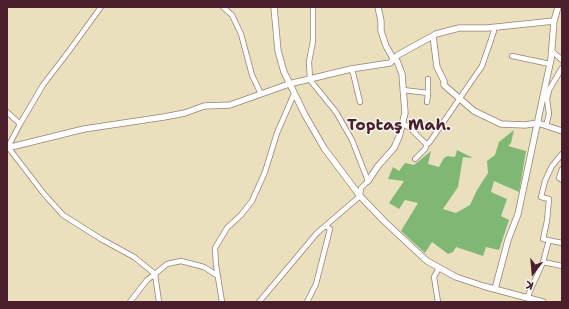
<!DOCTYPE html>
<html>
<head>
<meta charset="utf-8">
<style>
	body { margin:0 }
	#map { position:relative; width:569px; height:309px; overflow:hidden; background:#eae0bd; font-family:"Shantell Sans",sans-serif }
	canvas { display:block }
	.frame { position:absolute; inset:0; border:8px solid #4a1f2b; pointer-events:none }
	.north { position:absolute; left:513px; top:253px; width:40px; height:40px; -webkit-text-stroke:3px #f6f6f2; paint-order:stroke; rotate:196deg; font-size:11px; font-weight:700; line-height:16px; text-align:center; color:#4a1f2b }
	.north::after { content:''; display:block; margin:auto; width:14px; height:18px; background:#4a1f2b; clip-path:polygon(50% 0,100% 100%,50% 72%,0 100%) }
</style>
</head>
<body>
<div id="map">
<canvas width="569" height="309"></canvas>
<div class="frame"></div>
<div class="north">K</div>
</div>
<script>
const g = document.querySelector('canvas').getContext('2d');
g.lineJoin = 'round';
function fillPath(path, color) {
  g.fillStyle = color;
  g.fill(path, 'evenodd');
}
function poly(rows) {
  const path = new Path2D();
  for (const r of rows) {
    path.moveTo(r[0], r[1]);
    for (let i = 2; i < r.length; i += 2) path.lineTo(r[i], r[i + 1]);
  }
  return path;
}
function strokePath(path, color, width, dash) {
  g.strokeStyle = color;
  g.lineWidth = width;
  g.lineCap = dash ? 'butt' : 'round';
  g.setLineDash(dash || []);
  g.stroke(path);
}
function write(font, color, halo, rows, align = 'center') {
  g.font = font + ' "Shantell Sans",sans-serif';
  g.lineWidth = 3;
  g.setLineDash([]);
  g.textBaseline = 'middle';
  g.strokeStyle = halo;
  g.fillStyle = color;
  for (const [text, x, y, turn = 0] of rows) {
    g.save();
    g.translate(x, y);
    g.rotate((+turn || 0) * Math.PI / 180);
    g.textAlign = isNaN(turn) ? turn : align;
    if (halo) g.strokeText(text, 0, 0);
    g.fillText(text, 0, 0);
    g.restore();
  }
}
const forest = poly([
	[514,130,511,143,508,146,526,151,519,192,494,181,491,192,507,199,501,216,509,220,499,250,486,247,483,256,456,247,453,252,448,254,432,242,425,253,401,231,418,203,405,200,399,209,389,203,404,181,388,179,393,167,399,171,405,163,414,165,431,151,428,164,439,167,444,158,447,156,455,157,457,150,473,158,463,157,458,187,443,209,456,213,470,205,477,190,488,173,487,161,495,155,499,142]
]);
const minor = poly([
	[101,7,69,51,43,85,20,124,8,147,44,194,63,215,101,239,134,257,155,274,167,264,181,261,204,267,218,276],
	[223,7,232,15,241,34,252,75,261,94],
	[552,51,562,60],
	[512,56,550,64],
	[351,69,353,73,360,102],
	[403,90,428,93,427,102],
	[428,93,428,79],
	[7,112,20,124],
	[403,124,410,128,425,143,429,143,482,66,494,31,492,27],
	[546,126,549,114,547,99,549,90,562,68],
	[562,154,552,166,545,181,541,197,549,199,547,221,543,239,562,243],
	[415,159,425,149,427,144],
	[562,169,559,178,562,180],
	[543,262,549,240],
	[527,298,543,262,562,266],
	[130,302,147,280,155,274,159,302],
	[222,302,216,265,215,248,227,228,241,215,252,201,265,172,277,133,294,94],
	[259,302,317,233,360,196,361,188,368,181,352,140,336,112,310,80,309,62,313,41,313,7],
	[307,302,316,284,330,229,326,226],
	[438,302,434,277,439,268]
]);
const tertiary = poly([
	[274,7,278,51,284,72,305,115,324,148,360,196,385,222,427,261,456,277,483,286,543,302],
	[433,36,437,67,444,81,444,85,474,111,501,124,525,125,538,123,562,131],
	[7,148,84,129,164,117,185,113,204,106,230,105,289,84,351,69,390,63,398,55,436,34,459,28,487,28,554,21],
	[368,181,378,166,394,148,399,137,405,113,402,74,397,61,394,60,386,46,381,31,381,21,378,7],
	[495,289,508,240,518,214,551,59,554,21,558,7]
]);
const districtNames = [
	["Toptaş Mah.",399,126]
];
fillPath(forest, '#7fb875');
strokePath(minor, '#9a8074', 6);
strokePath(tertiary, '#9a8074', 7);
strokePath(minor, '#fff', 4.5);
strokePath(tertiary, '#fff', 5.5);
write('bold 16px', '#4a1f2b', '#f6f6f2', districtNames);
</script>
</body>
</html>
